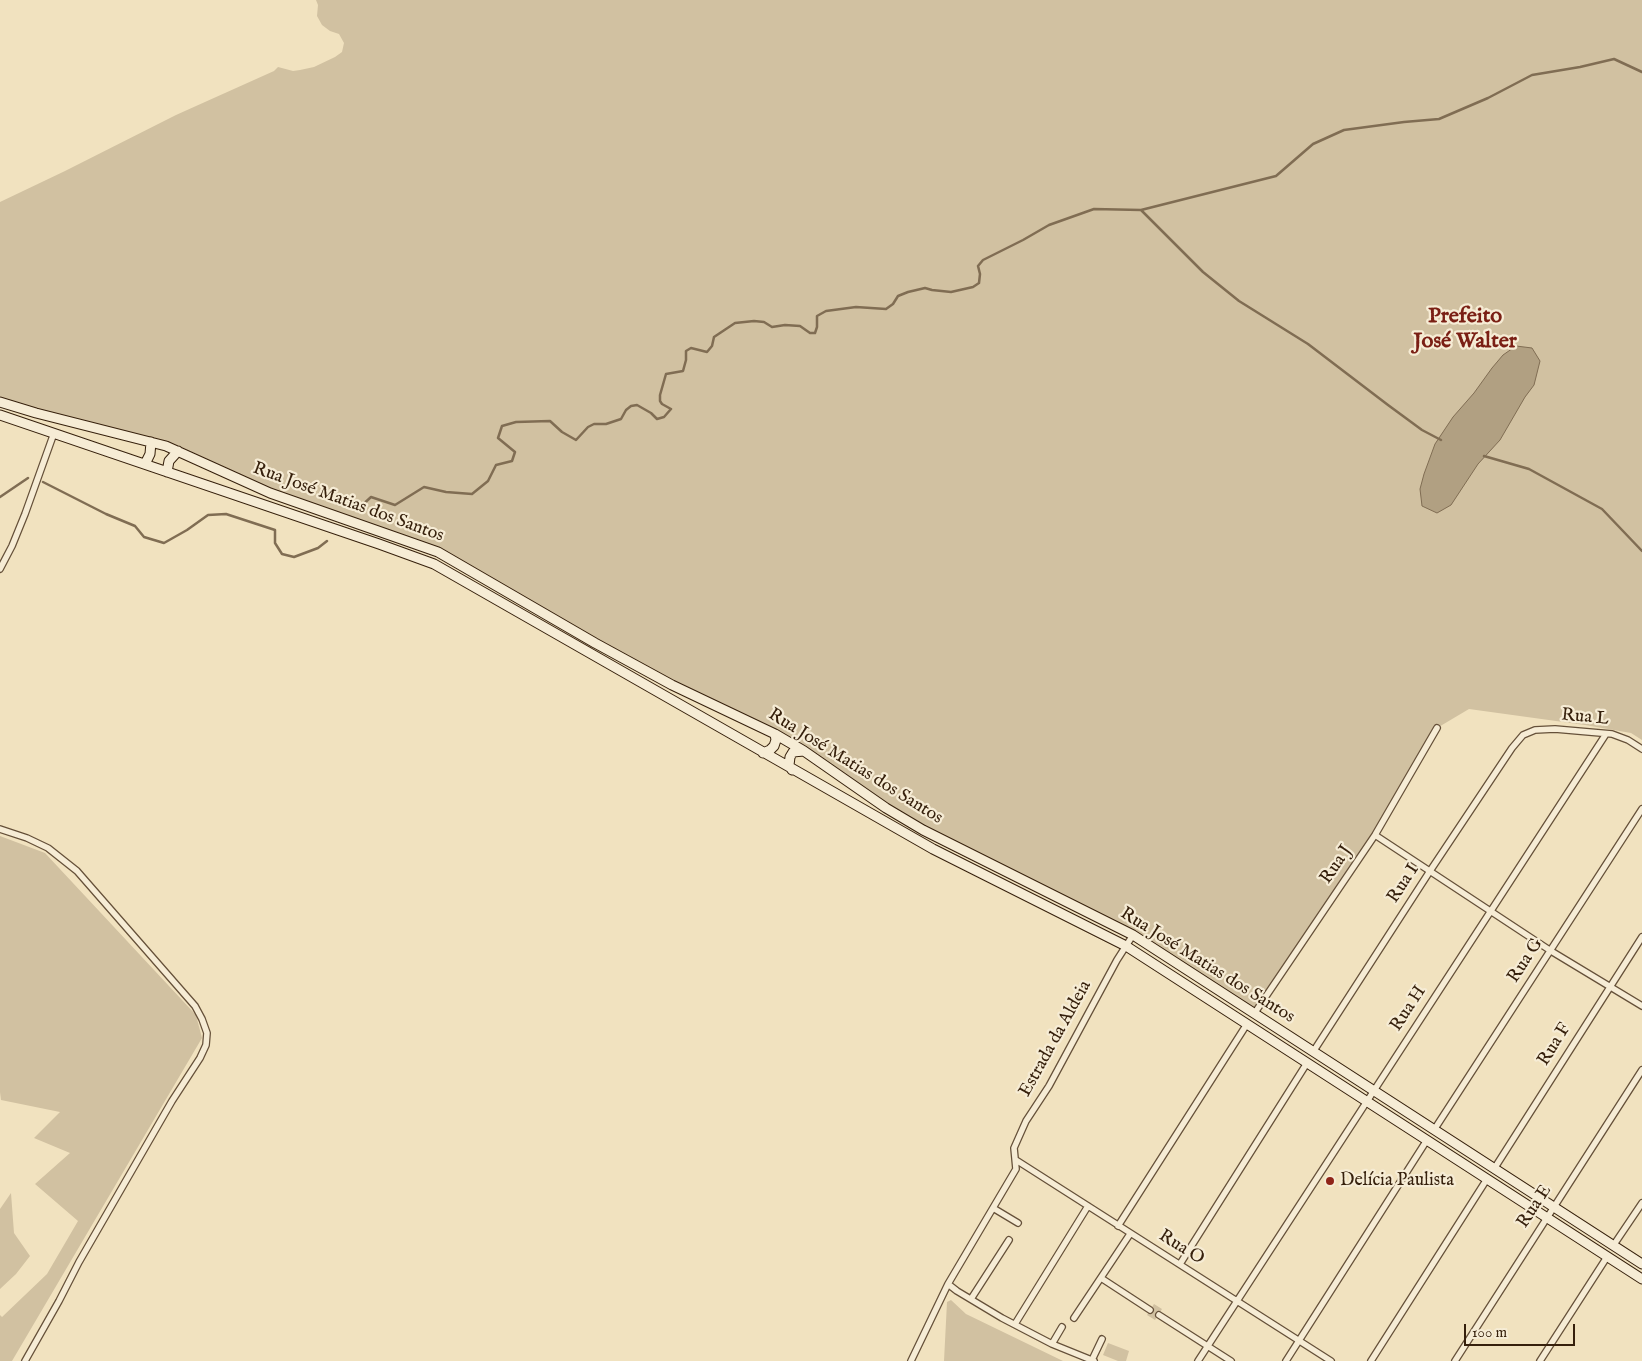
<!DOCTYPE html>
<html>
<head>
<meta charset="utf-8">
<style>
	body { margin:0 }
	#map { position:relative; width:1642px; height:1361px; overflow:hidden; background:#f1e2bf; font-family:"IM FELL English",serif }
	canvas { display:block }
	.scale { position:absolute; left:1464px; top:1324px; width:111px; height:22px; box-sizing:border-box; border:2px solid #36200c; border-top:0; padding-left:6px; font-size:15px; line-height:18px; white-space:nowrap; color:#36200c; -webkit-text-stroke:4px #f6ecd5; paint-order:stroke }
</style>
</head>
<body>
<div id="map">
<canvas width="1642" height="1361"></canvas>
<div class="scale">100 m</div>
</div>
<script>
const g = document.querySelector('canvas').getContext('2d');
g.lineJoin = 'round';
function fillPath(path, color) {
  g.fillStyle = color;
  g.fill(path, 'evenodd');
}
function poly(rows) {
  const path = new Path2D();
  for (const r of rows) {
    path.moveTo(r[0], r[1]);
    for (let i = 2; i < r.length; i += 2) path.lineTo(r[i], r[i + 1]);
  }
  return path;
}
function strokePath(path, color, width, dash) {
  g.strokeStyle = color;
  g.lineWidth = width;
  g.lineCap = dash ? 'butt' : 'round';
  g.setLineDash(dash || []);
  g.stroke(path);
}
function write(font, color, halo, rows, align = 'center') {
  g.font = font + ' "IM FELL English",serif';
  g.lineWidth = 4.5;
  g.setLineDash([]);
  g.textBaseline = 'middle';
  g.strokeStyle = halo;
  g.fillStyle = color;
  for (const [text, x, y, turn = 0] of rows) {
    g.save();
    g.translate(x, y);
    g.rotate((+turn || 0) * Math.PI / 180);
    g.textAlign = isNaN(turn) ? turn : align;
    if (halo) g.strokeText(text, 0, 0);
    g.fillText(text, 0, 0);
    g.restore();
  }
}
const green = poly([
	[316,0,1642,0,1642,740,1631,733,1585,725,1469,709,1437,728,1375,835,1254,1014,1133,935,923,830,804,751,705,701,449,558,270,493,178,451,0,402,0,202,65,171,176,115,274,71,278,67,293,71,300,70,314,67,335,57,342,52,344,43,339,34,330,31,322,25,317,16,318,5],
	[0,836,45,853,196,1015,202,1038,12,1361,0,1361,0,1315,2,1317,47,1274,78,1221,35,1184,70,1153,34,1138,60,1112,1,1100,0,1092],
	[11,1193,14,1233,30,1256,16,1274,0,1289,0,1209],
	[951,1300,966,1314,1063,1361,944,1361,947,1302],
	[1154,1304,1162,1309,1155,1320,1147,1315],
	[1108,1343,1129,1351,1126,1361,1118,1361,1103,1355]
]);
const water = poly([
	[1516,346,1532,348,1540,361,1534,385,1525,397,1500,440,1478,464,1451,505,1437,513,1422,506,1420,489,1424,474,1435,444,1453,417,1474,393,1492,368,1503,355,1516,346]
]);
const stream = poly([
	[1141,210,1203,272,1239,301,1308,344,1388,405,1422,430,1441,440],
	[1484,456,1529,469,1602,509,1642,551],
	[43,482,106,514,135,526,144,537,164,543,187,530,208,515,226,514,275,530,275,543,282,554,294,557,318,548,327,541],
	[0,497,28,478],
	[357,510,371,497,395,505,424,487,446,492,472,494,488,481,496,465,512,461,515,452,498,438,502,426,516,422,550,421,562,432,576,440,588,427,594,424,606,424,621,419,626,410,631,406,637,405,651,413,657,419,664,417,671,409,662,404,660,401,660,395,666,374,683,371,686,360,686,351,691,348,707,352,712,346,714,337,735,323,754,321,764,322,772,327,785,325,800,326,810,333,815,333,817,327,817,316,826,311,856,307,886,309,893,304,898,296,908,292,925,288,932,290,951,292,973,287,979,283,980,274,978,266,983,260,1023,240,1049,225,1094,209,1141,210,1276,176,1313,144,1344,130,1404,122,1439,119,1488,98,1532,75,1580,67,1614,59,1642,72]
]);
const street = poly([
	[0,569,12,546,25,514,54,433],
	[0,829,27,838,48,848,77,871,195,1006,202,1019,207,1033,206,1045,200,1058,172,1101,79,1262,59,1301,25,1361],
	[1375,835,1551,951,1642,1006],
	[1254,1014,1375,835,1437,728],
	[1313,1052,1430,871,1512,748,1523,735,1535,730,1555,729,1612,734,1628,740,1642,749],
	[1434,1130,1642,809],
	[1016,1160,1331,1361],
	[1494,1169,1642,937],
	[993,1208,1018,1223],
	[1118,1226,1247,1024],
	[1613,1246,1642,1203],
	[1180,1264,1307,1063],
	[1101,1278,1150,1310],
	[971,1299,1009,1240],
	[1159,1315,1231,1361],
	[1074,1318,1130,1234],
	[1015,1324,1088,1206],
	[1052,1344,1062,1327],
	[1092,1360,1102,1339],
	[911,1361,948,1284],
	[1094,1361,1052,1344,1002,1318,957,1291,948,1284,1016,1169,1014,1148,1026,1121,1049,1086,1117,960,1133,935],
	[1198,1361,1606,734],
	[1286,1361,1427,1140],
	[1371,1361,1487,1179],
	[1455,1361,1642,1070],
	[1540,1361,1607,1257]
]);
const secondary = poly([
	[0,402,36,413,166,446,270,493,438,552,595,643,672,685,775,734,804,751,886,808,923,830,1133,935,1642,1264],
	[0,415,379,544,434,564,933,849,1126,946,1642,1279],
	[145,464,150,454,151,442],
	[167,472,169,461,178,451],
	[763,753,770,750,774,746,776,740,775,734],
	[792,770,789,765,790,757,793,752,804,751]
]);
const markers = [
	[1330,1181,5,"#8f2418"]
];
const streetNames = [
	["Rua José Matias dos Santos",348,503,20],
	["Rua L",1585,718,5],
	["Rua José Matias dos Santos",855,767,32],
	["Rua J",1337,865,-56],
	["Rua I",1404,884,-57],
	["Rua G",1526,961,-57],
	["Rua José Matias dos Santos",1207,966,32],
	["Rua H",1409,1009,-57],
	["Estrada da Aldeia",1056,1039,-61],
	["Rua F",1555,1045,-58],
	["Rua E",1535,1207,-57],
	["Rua O",1181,1248,32]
];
const poiNames = [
	["Delícia Paulista",1340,1181]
];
const districtNames = [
	["Prefeito",1465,317],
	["José Walter",1465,342]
];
fillPath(green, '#d1c1a1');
fillPath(water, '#b1a082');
strokePath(water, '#806d53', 1);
strokePath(stream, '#806d53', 2.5);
strokePath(street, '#655039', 8);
strokePath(secondary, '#36200c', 11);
strokePath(street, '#f6ecd5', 5.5);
strokePath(secondary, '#f6ecd5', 9);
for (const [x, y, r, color] of markers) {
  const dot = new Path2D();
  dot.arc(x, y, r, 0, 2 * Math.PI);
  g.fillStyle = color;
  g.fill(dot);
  strokePath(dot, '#f6ecd5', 2);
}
write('18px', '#36200c', '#f6ecd5', streetNames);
write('18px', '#36200c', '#f6ecd5', poiNames, 'left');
write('bold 22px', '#7a1f14', '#f6ecd5', districtNames);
</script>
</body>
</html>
